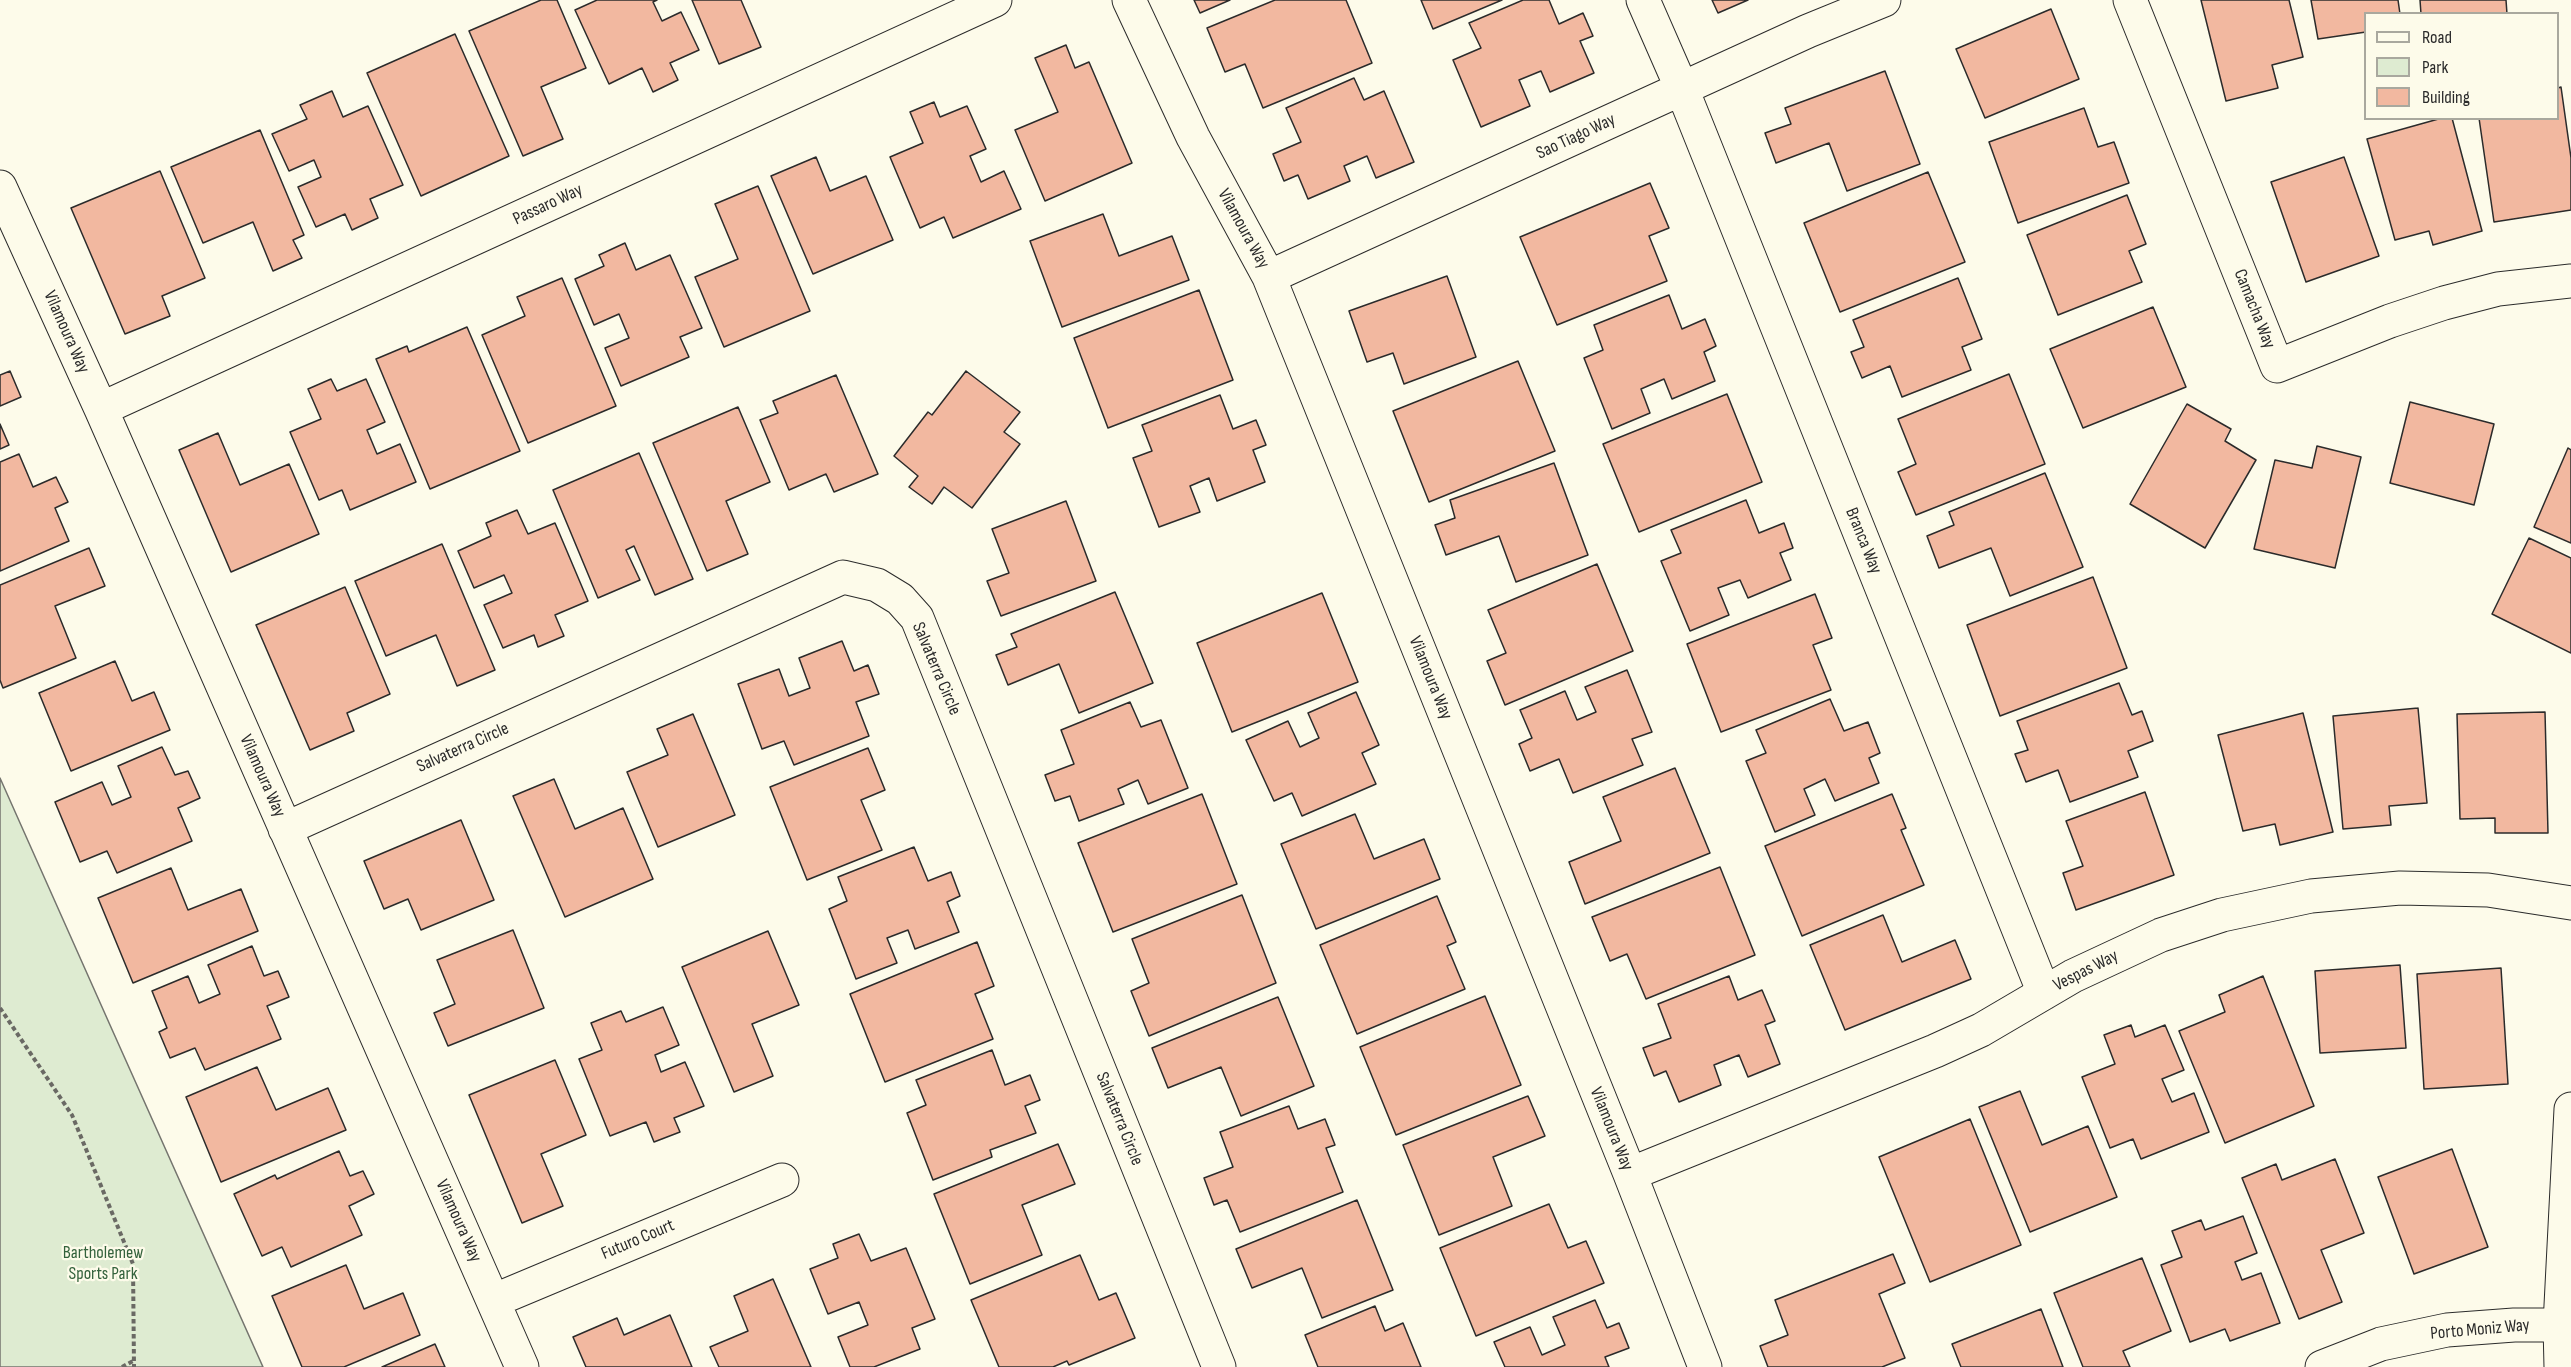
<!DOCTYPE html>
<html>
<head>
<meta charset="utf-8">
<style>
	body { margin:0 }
	#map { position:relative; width:2571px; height:1367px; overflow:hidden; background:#fdfbea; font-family:"Sofia Sans Condensed",sans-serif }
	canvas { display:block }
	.legend { position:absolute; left:2364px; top:12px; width:195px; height:108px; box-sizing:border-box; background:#fdfbea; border:2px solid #a9a89e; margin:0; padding:8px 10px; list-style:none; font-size:18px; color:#2b2b2b }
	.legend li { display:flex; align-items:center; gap:12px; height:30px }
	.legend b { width:30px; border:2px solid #a9a89e }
</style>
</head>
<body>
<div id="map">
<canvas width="2571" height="1367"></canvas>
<ul class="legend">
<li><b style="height:8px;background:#fdfbea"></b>Road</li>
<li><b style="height:16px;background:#deebd1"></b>Park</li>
<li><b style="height:16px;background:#f2b8a0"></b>Building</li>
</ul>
</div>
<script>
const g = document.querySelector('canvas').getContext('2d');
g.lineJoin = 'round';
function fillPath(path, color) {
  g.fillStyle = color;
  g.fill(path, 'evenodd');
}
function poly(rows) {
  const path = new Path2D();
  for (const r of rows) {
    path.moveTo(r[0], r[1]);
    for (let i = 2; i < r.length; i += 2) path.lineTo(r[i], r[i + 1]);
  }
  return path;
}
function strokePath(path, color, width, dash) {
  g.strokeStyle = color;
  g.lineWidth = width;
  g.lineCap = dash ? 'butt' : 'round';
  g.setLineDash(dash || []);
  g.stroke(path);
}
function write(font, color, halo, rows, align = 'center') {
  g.font = font + ' "Sofia Sans Condensed",sans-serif';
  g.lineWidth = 4.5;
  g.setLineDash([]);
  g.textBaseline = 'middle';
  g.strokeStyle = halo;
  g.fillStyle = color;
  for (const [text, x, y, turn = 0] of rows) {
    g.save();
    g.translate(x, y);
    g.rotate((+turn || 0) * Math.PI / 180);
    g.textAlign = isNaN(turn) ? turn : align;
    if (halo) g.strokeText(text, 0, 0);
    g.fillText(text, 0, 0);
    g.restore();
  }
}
const green = poly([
	[0,778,110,1025,263,1367,0,1367,0,778]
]);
const building = poly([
	[541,0,557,0,586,68,541,87,563,139,523,156,469,31,541,0],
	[597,0,657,0,653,2,662,21,681,12,699,50,670,63,678,80,653,92,642,68,609,84,575,10,597,0],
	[692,0,741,0,761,47,719,64,692,0],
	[1194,0,1230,0,1200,13,1194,0],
	[1275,0,1346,0,1372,63,1263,108,1245,64,1225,72,1207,28,1275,0],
	[1421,0,1502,0,1433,29,1421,0],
	[1523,0,1549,0,1559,24,1583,13,1593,36,1580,41,1594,73,1550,92,1541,71,1519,80,1530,106,1481,127,1453,60,1481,48,1469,23,1523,0],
	[1712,0,1748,0,1718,13,1712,0],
	[2201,0,2289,0,2303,57,2272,65,2278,88,2226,101,2201,0],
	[2311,0,2398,0,2400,14,2366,14,2366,32,2318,39,2311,0],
	[2420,0,2506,0,2507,14,2421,14,2420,0],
	[2051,9,2079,79,1985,118,1956,49,2051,9],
	[455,34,509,156,421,196,367,73,455,34],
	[1066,45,1075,68,1089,62,1132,163,1045,201,1015,130,1058,112,1035,58,1066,45],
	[1885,71,1920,164,1847,191,1829,143,1776,163,1765,133,1791,124,1785,108,1885,71],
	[1354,78,1364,100,1384,91,1414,162,1376,178,1367,156,1344,166,1350,181,1308,199,1298,175,1284,181,1273,154,1301,142,1286,108,1354,78],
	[2561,87,2571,158,2571,210,2494,222,2479,118,2558,118,2558,88,2561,87],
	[332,91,343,117,368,106,403,185,370,199,378,218,352,230,345,214,316,227,298,187,321,177,314,160,289,171,272,134,307,119,300,105,332,91],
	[934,102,940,117,967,106,986,149,970,156,981,182,1004,171,1021,209,953,238,944,217,920,228,890,157,923,143,910,112,934,102],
	[2084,108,2098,147,2114,142,2129,183,2018,223,1989,142,2084,108],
	[2442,118,2452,118,2482,231,2433,245,2429,231,2395,240,2367,139,2442,118],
	[260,130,304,235,293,240,302,258,273,271,253,222,203,243,171,167,260,130],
	[816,157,830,191,866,176,893,240,813,274,771,176,816,157],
	[2344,157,2379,256,2306,282,2271,182,2344,157],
	[160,171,205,278,162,296,170,316,125,334,71,208,160,171],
	[1928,172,1965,262,1840,312,1804,223,1928,172],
	[1650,183,1669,228,1649,236,1667,281,1557,325,1520,237,1650,183],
	[758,186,810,311,724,347,695,277,738,259,715,204,758,186],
	[2127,195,2146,244,2129,251,2142,282,2058,315,2027,235,2127,195],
	[1103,214,1119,256,1172,236,1189,280,1062,327,1030,241,1103,214],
	[625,243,636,270,670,255,702,328,680,337,689,357,621,386,605,348,629,338,619,314,594,325,575,279,604,266,599,255,625,243],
	[1447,276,1476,357,1404,384,1393,353,1367,362,1349,311,1447,276],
	[562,278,616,406,528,443,482,335,525,316,517,297,562,278],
	[1958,278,1982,339,1962,347,1971,370,1902,397,1890,366,1862,378,1851,352,1864,347,1853,320,1958,278],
	[1199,290,1233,380,1108,428,1074,338,1199,290],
	[1669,295,1682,329,1705,319,1716,346,1704,352,1715,381,1672,399,1664,379,1641,389,1650,413,1612,429,1584,358,1603,350,1594,325,1669,295],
	[2153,307,2186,387,2083,428,2050,349,2153,307],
	[467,327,520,451,430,489,376,359,407,346,409,352,467,327],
	[1518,361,1555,451,1429,502,1393,411,1518,361],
	[10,371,21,397,0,406,0,375,10,371],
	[966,371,1020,412,1004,432,1020,444,972,508,944,487,932,504,909,487,918,476,894,456,928,412,932,415,966,371],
	[2009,374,2045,464,1916,515,1898,472,1916,464,1898,419,2009,374],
	[836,375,878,474,834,492,826,474,789,490,760,420,778,413,773,401,836,375],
	[331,379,337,391,366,379,385,422,367,430,377,454,400,444,416,482,350,510,342,490,319,500,290,432,321,419,308,389,331,379],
	[1727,394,1762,482,1639,532,1603,444,1727,394],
	[1220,395,1233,429,1256,420,1266,445,1253,450,1265,482,1217,501,1209,478,1190,486,1200,512,1159,527,1133,458,1152,451,1142,425,1220,395],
	[2410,402,2494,424,2474,505,2390,483,2410,402],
	[2187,404,2231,429,2225,441,2256,460,2205,548,2130,504,2187,404],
	[738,407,770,482,726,501,748,554,707,571,653,443,738,407],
	[0,424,9,445,0,449,0,424],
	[218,433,240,485,289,464,319,534,231,572,179,450,218,433],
	[2317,446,2361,457,2335,568,2254,549,2275,460,2312,468,2317,446],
	[2568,448,2571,450,2571,543,2534,527,2568,448],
	[639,453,693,579,655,595,634,546,626,550,640,580,598,598,553,490,639,453],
	[19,454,33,487,56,477,68,502,55,508,69,541,0,571,0,462,19,454],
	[1554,463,1588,555,1516,582,1499,536,1446,555,1435,525,1455,518,1450,500,1554,463],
	[2045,473,2083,567,2010,596,1991,548,1939,568,1927,536,1954,525,1949,512,2045,473],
	[1746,500,1759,533,1784,523,1793,548,1780,553,1791,580,1748,598,1740,580,1718,588,1729,615,1690,631,1661,561,1681,553,1671,530,1746,500],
	[1066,501,1096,581,1001,616,987,581,1009,573,992,529,1066,501],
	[517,510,528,534,555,523,588,601,555,615,564,636,538,647,534,635,503,648,484,605,512,593,504,575,474,588,458,551,491,536,486,523,517,510],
	[2529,538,2571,558,2571,653,2492,614,2529,538],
	[442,544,495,670,457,686,436,635,386,656,355,581,442,544],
	[89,548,105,586,55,606,76,658,3,688,0,680,0,585,89,548],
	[1597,564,1633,651,1505,705,1487,661,1506,653,1488,610,1597,564],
	[2093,577,2127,668,2000,716,1967,625,2093,577],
	[345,587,390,694,347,713,354,731,310,750,256,625,345,587],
	[1115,592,1153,683,1079,713,1059,664,1008,685,996,655,1017,647,1011,634,1115,592],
	[1322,593,1358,682,1232,732,1197,643,1322,593],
	[1815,594,1832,638,1813,645,1831,690,1721,732,1687,644,1815,594],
	[842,641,854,671,868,665,879,694,856,702,869,736,794,765,784,741,762,749,738,684,779,669,789,696,810,688,799,658,842,641],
	[115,661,132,701,154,692,170,730,71,771,39,693,115,661],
	[1627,670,1652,732,1632,739,1643,765,1573,793,1559,759,1530,771,1519,744,1532,738,1520,710,1565,691,1577,720,1596,712,1585,687,1627,670],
	[2119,683,2132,715,2142,711,2153,741,2128,751,2138,777,2070,802,2058,770,2026,782,2015,754,2028,750,2017,721,2119,683],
	[1356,692,1379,745,1362,753,1376,784,1302,816,1292,793,1274,801,1246,740,1288,721,1300,747,1319,738,1308,713,1356,692],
	[1830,699,1844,731,1868,722,1880,753,1869,758,1879,783,1835,801,1825,779,1804,789,1815,815,1775,832,1746,761,1766,753,1756,730,1830,699],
	[1130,702,1141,727,1161,720,1188,788,1148,804,1138,780,1118,789,1124,804,1079,821,1070,796,1055,801,1045,775,1074,764,1061,730,1130,702],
	[2418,708,2427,803,2389,806,2391,825,2343,829,2333,716,2418,708],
	[2545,712,2548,833,2495,833,2495,818,2460,819,2457,714,2545,712],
	[2303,713,2333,832,2280,845,2275,824,2243,831,2218,735,2303,713],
	[693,714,735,815,658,847,627,772,668,755,657,729,693,714],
	[162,747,175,775,188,771,200,798,178,808,192,841,117,873,107,851,80,862,55,802,102,782,112,805,131,797,118,766,162,747],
	[868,748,885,790,861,800,882,850,807,880,770,787,868,748],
	[1675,768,1710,853,1585,904,1569,862,1621,841,1603,797,1675,768],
	[554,779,575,829,623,808,653,879,565,917,513,796,554,779],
	[2145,792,2174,875,2076,910,2063,873,2083,866,2066,821,2145,792],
	[1202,794,1237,884,1113,932,1078,843,1202,794],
	[1892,794,1906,828,1901,830,1924,885,1802,936,1765,846,1892,794],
	[1355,814,1374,859,1424,839,1440,879,1316,929,1281,844,1355,814],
	[461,820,494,900,421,930,408,899,384,909,364,861,461,820],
	[914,847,928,881,951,872,960,896,947,902,959,932,915,949,908,930,887,938,897,963,856,979,829,909,847,901,838,877,914,847],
	[1720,867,1755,955,1646,999,1627,954,1610,961,1592,917,1720,867],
	[171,868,188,910,241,889,258,931,133,983,98,898,171,868],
	[1242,895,1276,983,1149,1036,1131,991,1149,983,1132,939,1242,895],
	[1437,896,1456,942,1447,946,1465,989,1357,1034,1320,945,1437,896],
	[1883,915,1902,962,1955,940,1971,979,1845,1030,1810,945,1883,915],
	[513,930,544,1008,448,1046,434,1013,455,1004,437,960,513,930],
	[768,931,799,1005,752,1024,773,1076,734,1092,682,967,768,931],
	[977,942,994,986,975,994,993,1039,885,1082,850,994,977,942],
	[252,946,264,976,278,971,289,997,267,1006,281,1039,205,1070,195,1048,170,1058,159,1032,167,1028,152,991,188,976,199,1003,220,994,208,965,252,946],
	[2400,965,2406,1048,2320,1053,2315,971,2400,965],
	[2501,968,2508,1084,2424,1089,2417,974,2501,968],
	[1729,976,1738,1000,1762,990,1775,1021,1765,1025,1780,1064,1748,1077,1739,1055,1714,1065,1721,1085,1679,1102,1666,1071,1654,1076,1643,1048,1671,1038,1658,1004,1729,976],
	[2263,976,2314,1106,2225,1143,2179,1031,2225,1012,2219,995,2263,976],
	[1485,996,1521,1085,1396,1135,1360,1047,1485,996],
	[1278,997,1314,1086,1241,1116,1221,1067,1168,1088,1152,1048,1278,997],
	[663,1007,679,1045,655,1055,661,1072,685,1062,704,1106,674,1118,680,1132,654,1142,646,1122,610,1136,579,1059,602,1050,591,1023,621,1011,626,1022,663,1007],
	[2131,1025,2135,1037,2165,1025,2184,1070,2162,1079,2172,1102,2194,1093,2209,1132,2141,1159,2133,1139,2110,1148,2082,1077,2115,1064,2104,1035,2131,1025],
	[992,1050,1005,1085,1030,1075,1040,1100,1025,1106,1036,1133,990,1150,992,1157,933,1180,907,1113,926,1105,916,1080,992,1050],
	[555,1060,586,1135,541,1154,563,1206,522,1223,469,1095,555,1060],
	[257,1067,276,1110,328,1088,346,1130,221,1182,186,1097,257,1067],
	[2020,1091,2042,1145,2088,1126,2117,1197,2030,1232,1979,1107,2020,1091],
	[1528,1096,1545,1136,1493,1157,1512,1206,1439,1235,1403,1145,1528,1096],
	[1289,1106,1298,1129,1325,1119,1335,1145,1326,1148,1343,1192,1240,1232,1227,1200,1214,1205,1204,1178,1233,1167,1220,1132,1289,1106],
	[1970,1119,2021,1245,1930,1282,1879,1157,1970,1119],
	[1058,1144,1075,1184,1022,1205,1042,1255,970,1284,934,1194,1058,1144],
	[2452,1149,2488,1247,2414,1274,2378,1177,2452,1149],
	[339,1151,350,1176,363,1171,374,1194,349,1206,362,1235,291,1267,282,1247,262,1256,234,1194,275,1175,277,1179,339,1151],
	[2335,1159,2364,1233,2321,1250,2342,1302,2299,1319,2242,1178,2276,1164,2282,1180,2335,1159],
	[1357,1200,1393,1290,1322,1318,1302,1268,1252,1288,1236,1249,1357,1200],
	[1549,1204,1568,1248,1586,1241,1604,1283,1476,1336,1440,1248,1549,1204],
	[2243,1216,2257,1253,2235,1262,2242,1280,2261,1273,2280,1323,2230,1341,2225,1329,2190,1342,2161,1265,2182,1257,2172,1231,2201,1220,2205,1230,2243,1216],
	[859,1234,871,1261,906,1248,935,1319,912,1328,920,1349,874,1367,850,1367,838,1337,868,1325,859,1302,828,1314,810,1269,838,1258,833,1244,859,1234],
	[1893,1254,1905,1283,1879,1294,1905,1358,1882,1367,1768,1367,1760,1346,1788,1335,1775,1300,1893,1254],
	[1080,1255,1099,1300,1116,1293,1135,1338,1069,1365,1067,1361,1053,1367,999,1367,971,1300,1080,1255],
	[2142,1258,2171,1331,2123,1351,2130,1367,2083,1367,2054,1293,2142,1258],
	[346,1265,364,1309,403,1293,420,1335,344,1367,302,1367,272,1296,346,1265],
	[773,1279,811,1367,719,1367,710,1347,748,1331,734,1296,773,1279],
	[1595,1300,1607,1328,1619,1323,1629,1348,1605,1357,1609,1367,1505,1367,1494,1342,1530,1327,1542,1355,1565,1345,1553,1317,1595,1300],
	[1375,1306,1385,1331,1403,1323,1421,1367,1318,1367,1305,1335,1375,1306],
	[2041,1309,2063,1367,1961,1367,1952,1344,2041,1309],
	[670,1315,692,1367,586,1367,573,1337,617,1318,624,1335,670,1315],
	[435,1344,445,1367,382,1367,435,1344]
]);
const path = poly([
	[0,1008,72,1115,133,1264,134,1367],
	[122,1367,133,1361]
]);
const minor = poly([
	[1129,0,1193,137,1269,277,1630,1174,1705,1367],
	[1643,0,1682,89,2044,993],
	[2130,0,2277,366,2390,321,2444,303,2498,289,2571,281],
	[0,187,101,409,522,1367],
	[1269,277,1808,31,1884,0],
	[101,409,995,0],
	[285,829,843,577,877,585,900,599,917,618,1219,1367],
	[1630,1174,1935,1051,1981,1030,2073,976,2161,935,2222,915,2311,896,2400,888,2488,890,2571,903],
	[493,1301,782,1180],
	[2322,1367,2381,1344,2447,1330,2514,1325,2571,1325],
	[2561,1367,2560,1325,2571,1109]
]);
const streetNames = [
	["Sao Tiago Way",1576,137,-25],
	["Passaro Way",548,205,-25],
	["Vilamoura Way",1243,229,61],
	["Camacha Way",2254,309,68],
	["Vilamoura Way",66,332,66],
	["Branca Way",1863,541,68],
	["Salvaterra Circle",936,669,67],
	["Vilamoura Way",1430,678,68],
	["Salvaterra Circle",463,748,-24],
	["Vilamoura Way",262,776,66],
	["Vespas Way",2086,971,-27],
	["Salvaterra Circle",1119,1119,68],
	["Vilamoura Way",1611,1129,68],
	["Vilamoura Way",458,1221,66],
	["Futuro Court",638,1240,-23],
	["Porto Moniz Way",2480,1330,-5]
];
const parkNames = [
	["Bartholemew",103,1253],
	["Sports Park",103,1274]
];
fillPath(green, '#deebd1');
strokePath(green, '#74746e', 1.5);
fillPath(building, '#f2b8a0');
strokePath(building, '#2b2b2b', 1.5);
strokePath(minor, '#2b2b2b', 35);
strokePath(path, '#6a6964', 4, [4.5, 3]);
strokePath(minor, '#fdfbea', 33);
write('18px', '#2b2b2b', '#fdfbea', streetNames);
write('18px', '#34623c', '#fdfbea', parkNames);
</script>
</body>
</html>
